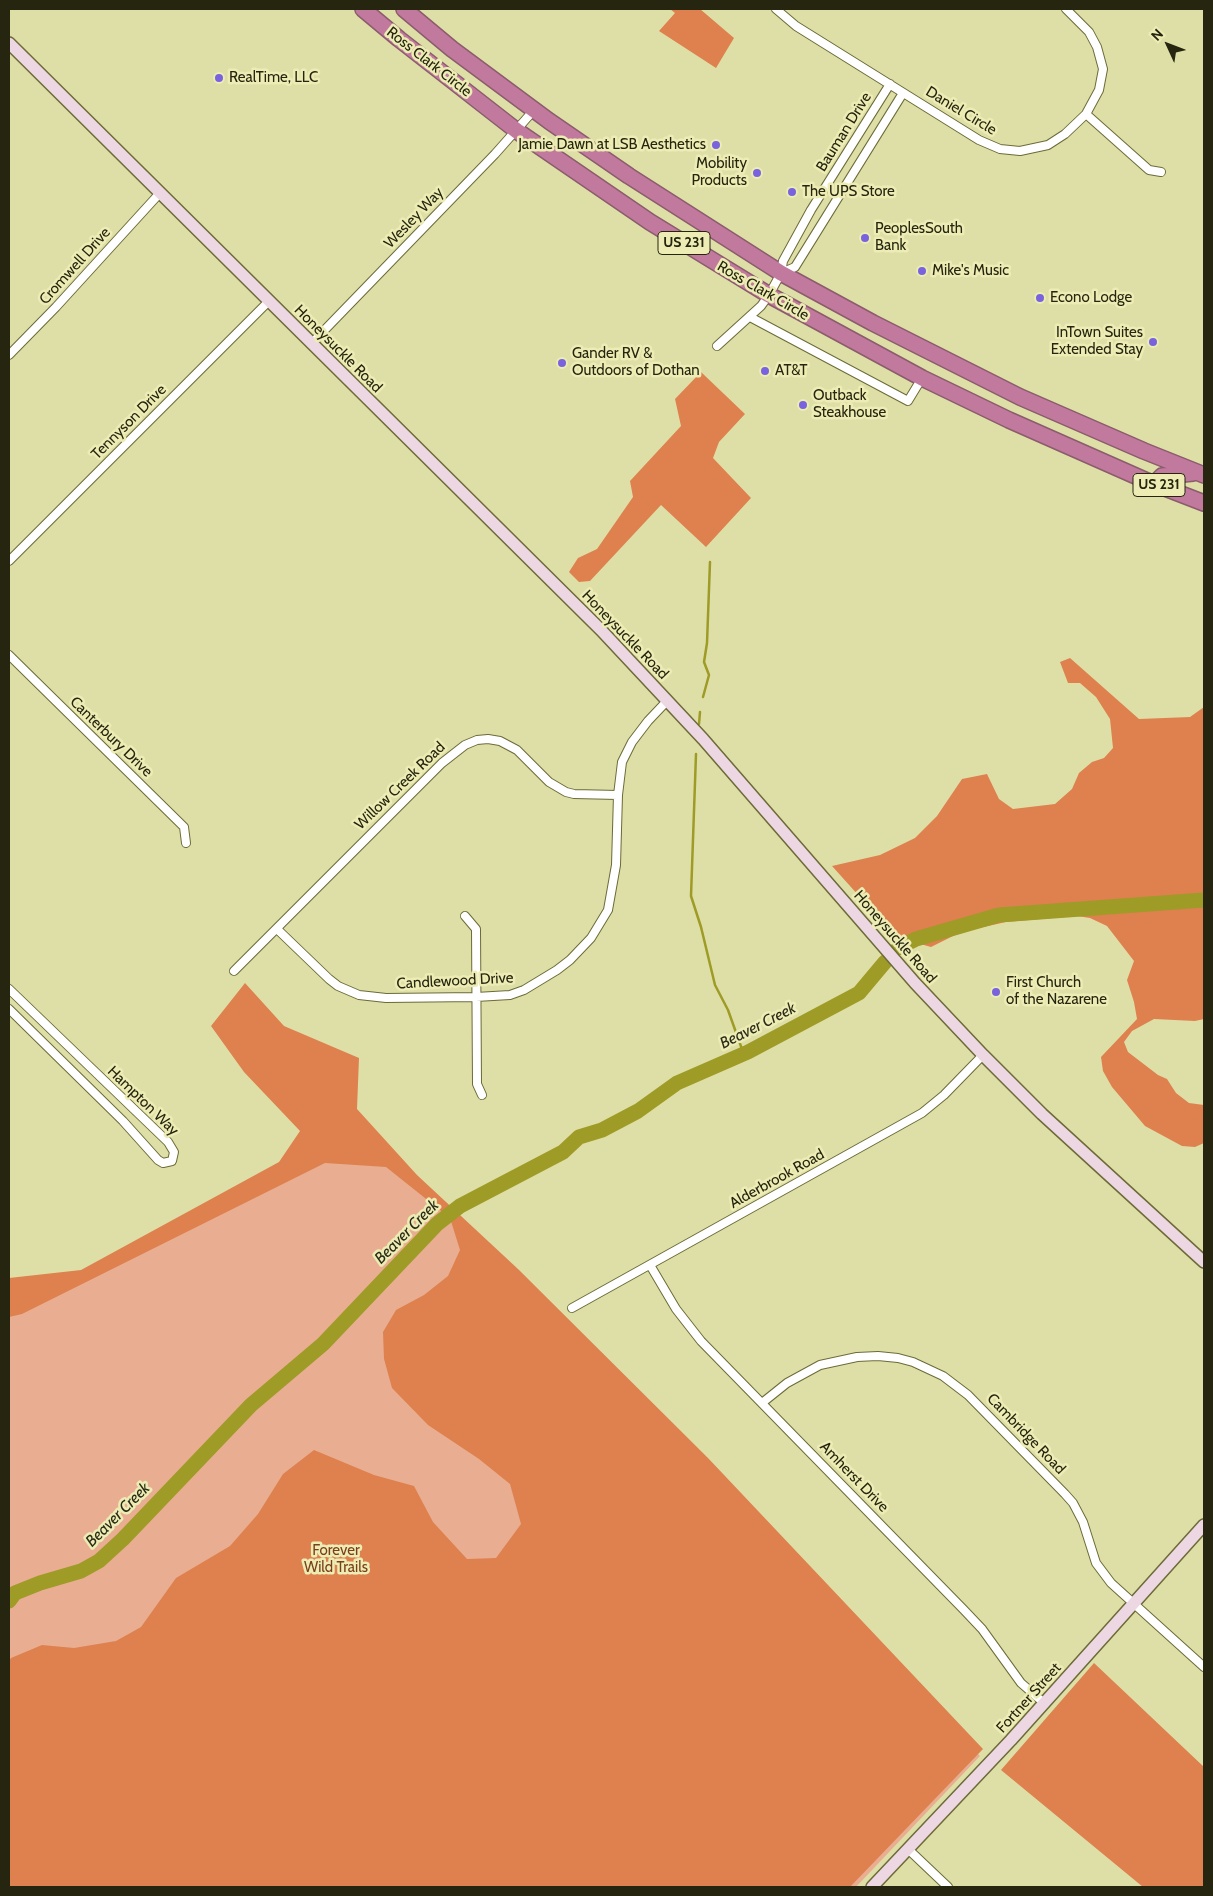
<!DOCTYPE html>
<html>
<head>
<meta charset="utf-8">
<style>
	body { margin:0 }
	#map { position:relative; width:1213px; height:1896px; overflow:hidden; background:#dedfa7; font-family:Cabin,sans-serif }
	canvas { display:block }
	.frame { position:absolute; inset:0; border:10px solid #252510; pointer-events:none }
	.north { position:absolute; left:1143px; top:20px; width:50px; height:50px; -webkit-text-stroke:4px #ececb4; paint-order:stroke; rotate:313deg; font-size:14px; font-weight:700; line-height:20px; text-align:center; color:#252510 }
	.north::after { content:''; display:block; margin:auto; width:18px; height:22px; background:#252510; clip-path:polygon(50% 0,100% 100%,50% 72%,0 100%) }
</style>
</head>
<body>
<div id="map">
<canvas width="1213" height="1896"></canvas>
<div class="frame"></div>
<div class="north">N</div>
</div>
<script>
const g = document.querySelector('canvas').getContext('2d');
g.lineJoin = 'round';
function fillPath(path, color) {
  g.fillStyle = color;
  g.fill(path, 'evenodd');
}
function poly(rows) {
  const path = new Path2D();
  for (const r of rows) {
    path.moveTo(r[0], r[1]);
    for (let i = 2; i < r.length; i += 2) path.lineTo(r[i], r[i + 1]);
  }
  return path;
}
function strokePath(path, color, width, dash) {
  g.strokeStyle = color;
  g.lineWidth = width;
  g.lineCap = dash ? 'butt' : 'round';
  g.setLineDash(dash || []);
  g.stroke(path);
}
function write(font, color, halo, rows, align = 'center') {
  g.font = font + ' Cabin,sans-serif';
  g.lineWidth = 5;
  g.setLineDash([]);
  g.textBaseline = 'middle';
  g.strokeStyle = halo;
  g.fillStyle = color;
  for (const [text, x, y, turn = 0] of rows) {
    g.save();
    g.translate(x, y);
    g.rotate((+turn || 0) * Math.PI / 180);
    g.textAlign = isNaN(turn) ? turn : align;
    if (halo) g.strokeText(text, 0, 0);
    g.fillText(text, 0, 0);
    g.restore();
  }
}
const green = poly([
	[357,1124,704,1459,980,1756,856,1887,9,1887,9,1300,110,1263]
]);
const forest = poly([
	[670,9,700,9,734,38,716,68,659,31,675,13],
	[701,372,745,414,719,442,713,458,751,498,706,547,661,505,590,581,579,582,569,572,578,558,597,549,633,497,630,481,681,426,675,399],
	[1070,658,1139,719,1190,717,1204,707,1204,1019,1195,1021,1154,1019,1132,1031,1124,1042,1128,1052,1158,1075,1167,1079,1176,1093,1189,1103,1204,1105,1204,1143,1195,1147,1182,1146,1145,1126,1112,1087,1103,1071,1101,1057,1137,1019,1134,1002,1127,980,1134,961,1107,926,1090,918,1077,916,1006,922,961,932,931,947,896,937,832,866,880,855,915,838,937,816,962,779,987,774,999,799,1013,809,1055,804,1072,789,1079,773,1092,762,1104,758,1113,748,1110,719,1096,697,1080,683,1068,683,1060,662],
	[245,983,284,1026,359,1058,357,1109,417,1175,518,1269,708,1458,983,1749,850,1887,9,1887,9,1661,11,1658,42,1645,74,1648,116,1641,141,1627,176,1578,230,1546,258,1514,283,1474,314,1450,374,1475,414,1486,433,1522,467,1559,496,1558,521,1524,510,1484,479,1459,428,1425,392,1388,384,1359,383,1332,396,1310,424,1295,448,1276,460,1250,450,1218,386,1167,325,1163,22,1314,9,1317,9,1278,81,1270,279,1162,300,1131,244,1072,211,1026],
	[1094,1663,1204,1767,1204,1887,1143,1887,1001,1770]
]);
const stream = poly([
	[703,697,709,675,704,662,707,643,710,562],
	[699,724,700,712],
	[696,754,691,896,701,927,715,985,728,1010,743,1052]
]);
const river = poly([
	[898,948,916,939,999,915,1204,900],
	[9,1601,15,1593,40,1583,81,1571,99,1561,123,1539,251,1405,323,1344,437,1224,460,1206,563,1152,579,1137,602,1130,638,1111,677,1083,748,1052,859,993,885,962]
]);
const street = poly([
	[776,9,796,26,979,140,1000,149,1020,151,1048,145,1065,134,1086,114,1099,90,1103,69,1097,47,1089,32,1066,9],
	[1086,114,1149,170,1161,172],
	[781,273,795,267,903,93],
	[750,317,908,401,922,378],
	[311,344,495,154,534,110],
	[717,346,761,306,769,295,781,273,783,261,811,210,890,84],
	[9,355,56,307,159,194],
	[9,561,269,301],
	[9,655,184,827,186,843],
	[465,916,476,929,477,1084,482,1095],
	[277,929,329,979,338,986,359,995,386,998,476,997,510,995,524,990,557,970,570,960,591,938,608,910,616,865,618,795,622,762,632,742,648,721,667,701],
	[234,971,442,763,465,745,477,740,488,739,500,741,517,750,549,782,566,792,574,794,618,795],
	[9,989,168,1142,174,1152,172,1161,163,1163,158,1160,123,1121,9,1009],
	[650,1265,676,1309,701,1341,964,1610,982,1629,1021,1683,1044,1703],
	[572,1308,922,1113,944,1095,983,1055],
	[762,1403,787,1383,820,1365,857,1357,878,1356,898,1358,913,1362,943,1376,968,1395,1065,1494,1073,1503,1083,1522,1096,1563,1111,1583,1204,1667],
	[909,1850,948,1887]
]);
const secondary = poly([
	[9,43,601,630,703,739,915,983,983,1055,1042,1114,1204,1262],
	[872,1887,1011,1740,1204,1525]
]);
const highway = poly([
	[363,9,399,39,517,131,650,222,769,295,922,378,1009,420,1147,481,1204,503],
	[404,9,452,49,549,121,629,176,781,273,873,323,1020,397,1144,451,1204,475],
	[1155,483,1162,476,1193,473]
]);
const markers = [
	[219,78,5,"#7962dd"],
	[716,145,5,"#7962dd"],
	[757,173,5,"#7962dd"],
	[792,192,5,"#7962dd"],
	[865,238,5,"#7962dd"],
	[922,271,5,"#7962dd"],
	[1040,298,5,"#7962dd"],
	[1153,342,5,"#7962dd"],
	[562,363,5,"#7962dd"],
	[765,371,5,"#7962dd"],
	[803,405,5,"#7962dd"],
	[996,992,5,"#7962dd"]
];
const shields = [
	[684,243,52],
	[1159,485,52]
];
const shieldNames = [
	["US 231",684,243],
	["US 231",1159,485]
];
const streetNames = [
	["Ross Clark Circle",429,62,38],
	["Daniel Circle",961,111,31],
	["Bauman Drive",844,132,-58],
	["Wesley Way",414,218,-46],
	["Cromwell Drive",75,266,-48],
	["Ross Clark Circle",763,291,30],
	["Honeysuckle Road",338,349,45],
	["Tennyson Drive",129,422,-45],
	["Honeysuckle Road",625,635,46],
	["Canterbury Drive",111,737,44],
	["Willow Creek Road",400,786,-44],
	["Honeysuckle Road",895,937,49],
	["Candlewood Drive",455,981,-3],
	["Hampton Way",143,1101,44],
	["Alderbrook Road",777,1179,-29],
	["Cambridge Road",1026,1434,46],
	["Amherst Drive",854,1477,46],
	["Fortner Street",1029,1698,-48]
];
const poiNames = [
	["RealTime, LLC",229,78],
	["Jamie Dawn at LSB Aesthetics",706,145,"right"],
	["Mobility",747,164,"right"],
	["Products",747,181,"right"],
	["The UPS Store",802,192],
	["PeoplesSouth",875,229],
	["Bank",875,246],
	["Mike's Music",932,271],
	["Econo Lodge",1050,298],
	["InTown Suites",1143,333,"right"],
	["Extended Stay",1143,350,"right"],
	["Gander RV &",572,354],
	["Outdoors of Dothan",572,371],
	["AT&T",775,371],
	["Outback",813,396],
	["Steakhouse",813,413],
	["First Church",1006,983],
	["of the Nazarene",1006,1000]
];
const parkNames = [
	["Forever",336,1551],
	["Wild Trails",336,1568]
];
const waterNames = [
	["Beaver Creek",758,1026,-27],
	["Beaver Creek",407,1232,-45],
	["Beaver Creek",118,1515,-45]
];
fillPath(green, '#e9ae91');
fillPath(forest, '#de814e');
strokePath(stream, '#9e9b26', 2.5);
strokePath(river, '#9e9b26', 15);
strokePath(street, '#6c6b38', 10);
strokePath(secondary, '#6c6b38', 14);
strokePath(highway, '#8b5c6c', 18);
strokePath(street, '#fff', 8);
strokePath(secondary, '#edd7e2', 11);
strokePath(highway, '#c2799e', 15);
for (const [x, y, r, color] of markers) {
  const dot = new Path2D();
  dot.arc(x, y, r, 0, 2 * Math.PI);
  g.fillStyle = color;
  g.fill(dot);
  strokePath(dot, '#ececb4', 2);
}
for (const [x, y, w] of shields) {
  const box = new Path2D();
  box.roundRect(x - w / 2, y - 11.5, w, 23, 4);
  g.fillStyle = '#ececb4';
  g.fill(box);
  strokePath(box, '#252510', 1);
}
write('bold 14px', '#252510', null, shieldNames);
write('15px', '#252510', '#ececb4', streetNames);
write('15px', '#252510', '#ececb4', poiNames, 'left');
write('15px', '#7b3e1a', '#ececb4', parkNames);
write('italic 16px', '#2a2a17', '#ececb4', waterNames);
</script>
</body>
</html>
